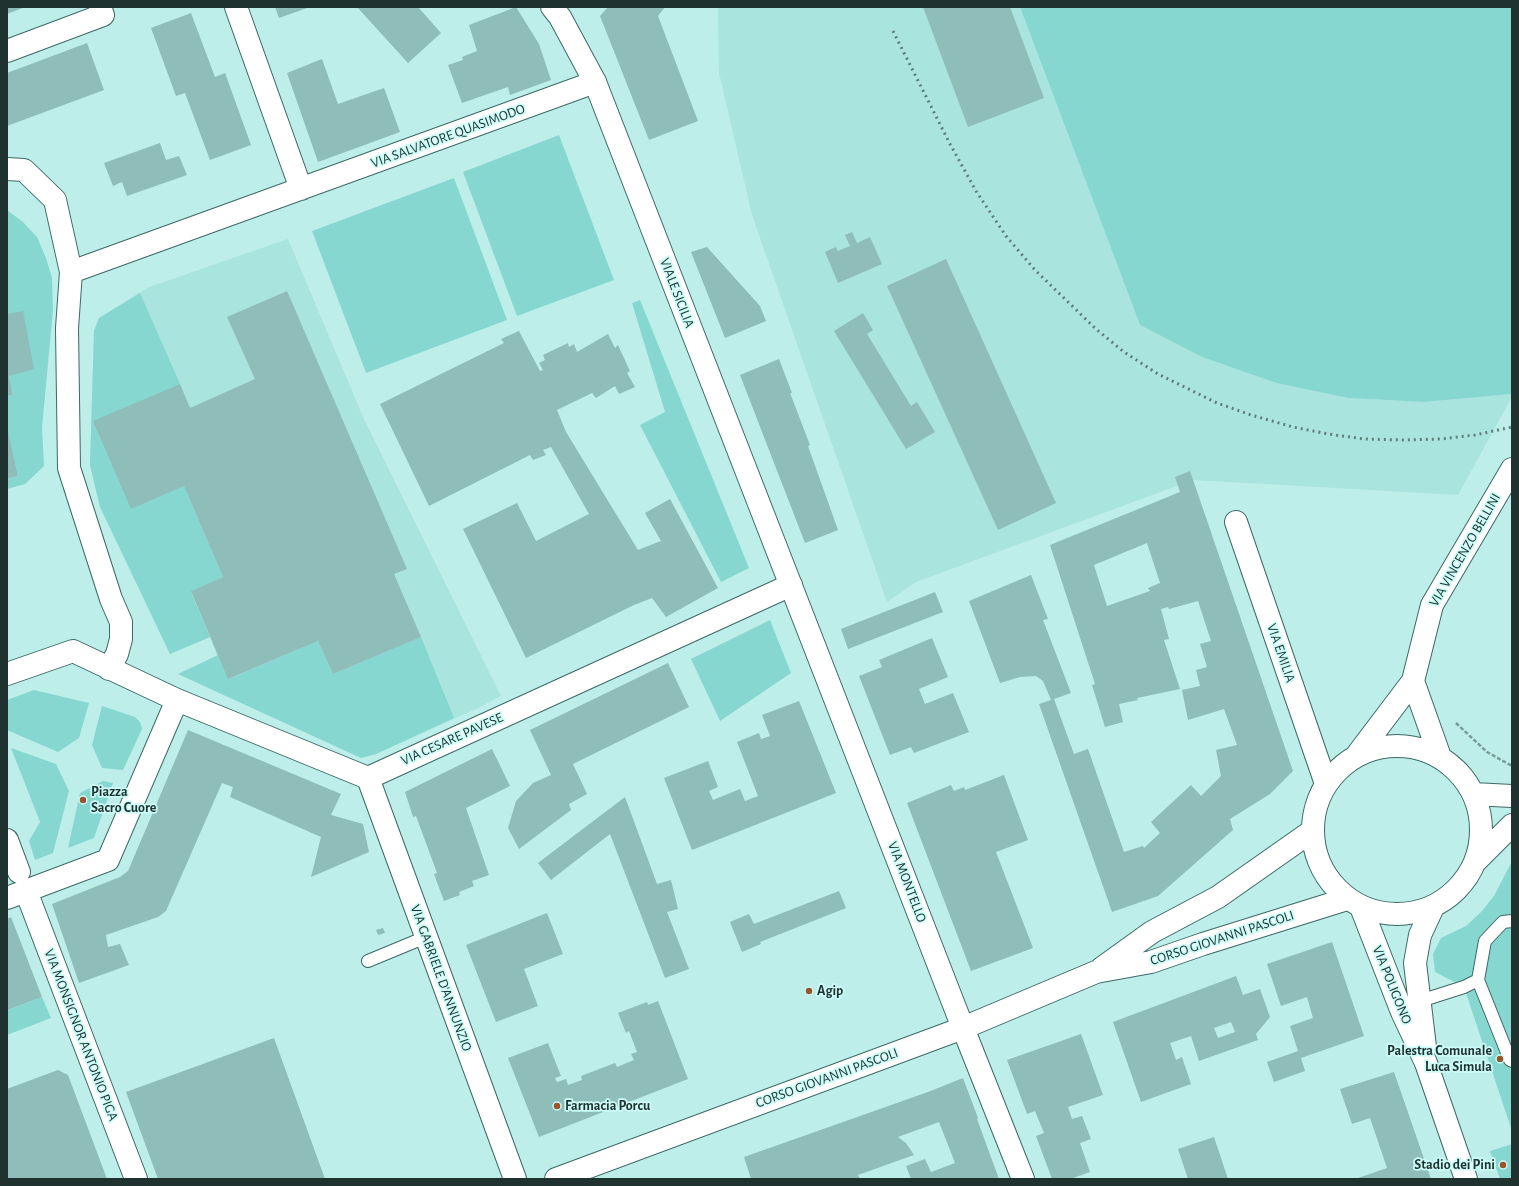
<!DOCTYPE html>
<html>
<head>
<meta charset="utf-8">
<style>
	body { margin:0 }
	#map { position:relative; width:1519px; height:1186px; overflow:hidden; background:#beeeea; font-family:"Alegreya Sans",sans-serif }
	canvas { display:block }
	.frame { position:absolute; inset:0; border:8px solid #1f3230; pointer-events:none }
</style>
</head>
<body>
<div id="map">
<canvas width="1519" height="1186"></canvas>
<div class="frame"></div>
</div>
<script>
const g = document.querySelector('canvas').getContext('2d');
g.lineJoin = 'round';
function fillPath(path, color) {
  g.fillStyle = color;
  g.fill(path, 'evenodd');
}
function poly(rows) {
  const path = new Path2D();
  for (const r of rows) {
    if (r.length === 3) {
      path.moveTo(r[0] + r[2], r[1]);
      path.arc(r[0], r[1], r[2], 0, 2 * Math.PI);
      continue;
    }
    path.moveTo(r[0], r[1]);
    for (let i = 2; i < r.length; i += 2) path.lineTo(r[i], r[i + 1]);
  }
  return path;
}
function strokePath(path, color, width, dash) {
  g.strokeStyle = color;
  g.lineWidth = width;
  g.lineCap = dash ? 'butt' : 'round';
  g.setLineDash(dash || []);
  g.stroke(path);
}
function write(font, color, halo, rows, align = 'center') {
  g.font = font + ' "Alegreya Sans",sans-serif';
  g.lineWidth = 3.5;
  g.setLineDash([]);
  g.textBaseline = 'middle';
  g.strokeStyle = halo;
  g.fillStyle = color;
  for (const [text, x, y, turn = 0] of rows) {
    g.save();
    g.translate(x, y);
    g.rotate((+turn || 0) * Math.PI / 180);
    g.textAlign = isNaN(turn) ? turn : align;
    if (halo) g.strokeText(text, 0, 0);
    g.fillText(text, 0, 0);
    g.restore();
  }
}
const built = poly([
	[718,7,1020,7,1140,325,1202,357,1276,383,1348,398,1424,402,1512,394,1512,397,1458,495,1193,480,916,582,887,602,752,215,719,73],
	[288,239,364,419,501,696,478,708,376,754,361,758,178,674,217,656,210,637,170,654,100,507,90,465,94,331,99,318,149,287]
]);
const green = poly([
	[1020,7,1512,7,1512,394,1424,402,1348,398,1276,383,1202,357,1140,325],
	[559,135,614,280,517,316,463,172],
	[454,178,507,320,366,373,312,231],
	[7,210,23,222,37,237,46,258,52,278,53,310,42,428,44,466,25,484,7,489,7,479,18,476,7,429,7,396,13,395,9,376,7,314],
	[140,293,180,384,184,486,223,577,191,592,210,637,170,654,100,507,90,465,94,331,99,318],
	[640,300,749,568,721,582,640,425,665,412,632,303],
	[770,620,791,673,720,721,691,659],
	[421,637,454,718,376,754,361,758,178,674,218,655,229,679,318,641,333,674],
	[34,690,89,703,79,738,58,752,7,730,7,700],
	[102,706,135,717,140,722,142,729,123,770,102,768,92,745],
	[11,748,56,764,69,791,53,853,35,860,29,841,40,822],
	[103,781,113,783,94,838,68,848,80,793],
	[1512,861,1512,1131,1464,987,1435,972,1433,954,1441,938,1466,926,1481,912,1494,896],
	[42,997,51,1018,7,1035,7,1010],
	[1512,1144,1512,1179,1500,1179,1490,1151]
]);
const building = poly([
	[7,7,25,7,7,14],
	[275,7,310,7,279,18],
	[357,7,418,7,441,33,408,63],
	[516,7,539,44,551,80,510,95,508,87,462,103,448,65,463,60,462,57,477,51,469,25],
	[608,7,665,7,658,16,698,121,649,140,600,16],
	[923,7,1010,7,1044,98,968,127],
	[191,13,215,77,225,73,251,145,210,160,185,93,176,96,151,28],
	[87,43,104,90,7,126,7,73],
	[322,59,338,104,384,88,400,132,318,162,287,73],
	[160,143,166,160,179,156,187,175,127,196,122,182,113,186,104,163],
	[852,232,857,243,870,237,882,264,838,283,825,252,836,247,838,251,850,246,845,235],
	[707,247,760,306,766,321,725,338,691,252],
	[946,259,1056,503,998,530,887,286],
	[287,291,407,569,394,574,421,637,333,674,318,641,228,679,191,591,223,577,184,486,131,509,93,421,180,384,190,408,255,379,227,317],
	[23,311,34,369,9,376,13,395,7,396,7,314],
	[863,313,873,330,867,334,911,406,917,402,935,432,906,449,834,331],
	[519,331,540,371,543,370,539,363,545,360,543,355,568,343,569,347,574,344,577,352,608,334,615,348,618,345,630,371,627,373,635,387,619,394,615,386,596,398,592,393,557,410,566,432,638,550,661,541,645,513,670,499,718,588,666,617,652,598,634,605,526,658,463,529,517,503,536,541,589,514,551,447,543,450,546,455,533,460,530,455,429,506,380,404,504,343,501,339],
	[779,359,792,393,790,393,810,445,808,446,838,530,805,543,740,375],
	[8,431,18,476,7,479,7,432],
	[1190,471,1293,771,1270,794,1230,819,1233,830,1158,896,1112,912,1039,704,1051,700,1043,681,1036,676,1020,677,1000,683,969,601,1031,575,1048,619,1043,620,1071,693,1054,699,1074,754,1088,749,1124,852,1143,846,1144,848,1160,833,1151,822,1191,785,1201,796,1221,776,1216,750,1237,745,1224,709,1188,720,1182,690,1200,686,1196,670,1207,667,1200,644,1211,641,1198,601,1169,609,1168,607,1161,609,1169,639,1164,640,1180,689,1137,698,1138,700,1119,704,1123,722,1105,727,1092,685,1095,684,1050,545,1180,492,1175,477],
	[1147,543,1160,583,1148,588,1150,591,1107,606,1094,565],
	[935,592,943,612,848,649,841,629],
	[932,638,948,677,919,689,925,704,953,693,969,732,914,753,911,747,890,755,859,676,882,667,879,660],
	[668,663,689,707,573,764,587,794,569,804,571,810,519,849,508,828,516,801,533,783,551,775,530,730],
	[799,701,836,793,692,850,664,778,708,761,718,787,709,791,713,800,740,789,745,801,758,796,737,742,759,733,761,739,770,736,762,715],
	[188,730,341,794,331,815,363,824,369,852,311,877,321,837,230,797,233,787,222,783,166,911,158,917,106,935,108,947,120,944,129,965,79,983,52,904,120,877,128,871],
	[492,749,510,786,466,808,489,875,472,881,474,886,459,892,460,895,444,901,434,874,437,873,416,816,413,817,405,792],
	[1004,775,1028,840,996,852,1033,948,971,971,907,803,951,785,954,791,964,787,965,790],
	[625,797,657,884,671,880,678,909,667,912,689,969,665,978,610,834,551,880,538,863],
	[839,891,846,908,760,942,761,944,742,952,730,922,749,914,754,924],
	[547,913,563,954,524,969,538,1006,496,1022,466,945],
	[11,917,42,997,7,1010,7,919],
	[383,928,385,933,378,935,376,930],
	[1332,942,1364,1036,1301,1058,1305,1071,1274,1082,1267,1062,1298,1051,1290,1026,1313,1018,1307,997,1281,1006,1267,964],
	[1236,976,1243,995,1260,989,1270,1017,1256,1034,1258,1040,1199,1061,1191,1036,1170,1043,1176,1060,1182,1057,1191,1084,1141,1102,1113,1022],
	[1231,1022,1235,1032,1218,1038,1214,1028],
	[658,1001,688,1079,539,1137,508,1058,548,1043,561,1076,555,1078,557,1082,566,1079,568,1085,582,1080,581,1076,615,1063,617,1067,634,1060,631,1054,637,1052,629,1031,626,1033,618,1013,647,1002,648,1005],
	[1081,1034,1103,1095,1068,1107,1072,1119,1082,1116,1091,1139,1080,1143,1090,1172,1070,1179,1052,1179,1036,1136,1044,1133,1035,1111,1027,1114,1007,1060],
	[274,1038,325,1179,158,1179,126,1092],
	[58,1070,68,1075,107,1179,7,1179,7,1089],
	[1394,1072,1431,1179,1355,1179,1387,1168,1370,1118,1352,1124,1340,1089],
	[963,1078,978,1118,977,1119,999,1179,911,1179,906,1166,925,1159,931,1172,955,1163,939,1122,898,1137,906,1143,914,1155,858,1175,860,1179,751,1179,744,1157,928,1092],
	[1214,1137,1228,1179,1188,1179,1178,1149]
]);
const path = poly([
	[1456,723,1487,752,1512,766]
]);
const lane = poly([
	[368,961,426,937],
	[1478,980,1510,1060,1512,1061],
	[1420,1001,1464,987,1478,980,1485,941,1503,922,1512,921]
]);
const street = poly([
	[236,7,301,189],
	[7,51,103,15,100,7],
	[7,169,24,170,55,200,71,272,67,328,69,468,111,599,121,622,121,639,117,654,109,669],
	[71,272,595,82],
	[1236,522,1326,784],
	[7,674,73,651,177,700,368,778,791,585],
	[368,778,515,1179],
	[7,840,19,872],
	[26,891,136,1179],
	[7,898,108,860,177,700],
	[963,1028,1023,1179]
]);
const secondary = poly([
	[552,7,560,17,595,82,963,1028],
	[1413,681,1440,757],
	[1397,830,84],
	[1357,755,1413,681,1432,605,1512,469],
	[1473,794,1512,796],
	[1476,861,1512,825],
	[1361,907,1402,1012,1426,1063,1466,1179],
	[1102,968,1152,932,1218,897,1312,831],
	[1425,1047,1415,963,1420,935,1433,907],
	[556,1179,963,1028,1096,972,1151,962,1203,944,1347,899]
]);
const rail = poly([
	[893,31,950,144,976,191,1006,236,1035,270,1096,329,1124,352,1158,374,1217,403,1251,415,1293,427,1328,434,1364,439,1404,440,1441,439,1475,435,1512,427]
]);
const markers = [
	[83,800,4,"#9a542c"],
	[809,991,4,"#9a542c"],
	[1500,1059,4,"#9a542c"],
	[557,1106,4,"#9a542c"],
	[1503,1165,4,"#9a542c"]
];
const streetNames = [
	["VIA SALVATORE QUASIMODO",448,136,-20],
	["VIALE SICILIA",677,293,69],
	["VIA VINCENZO BELLINI",1465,550,-60],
	["VIA EMILIA",1281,653,71],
	["VIA CESARE PAVESE",452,739,-24],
	["VIA MONTELLO",907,882,69],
	["CORSO GIOVANNI PASCOLI",1222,938,-18],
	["VIA GABRIELE D'ANNUNZIO",441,978,70],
	["VIA POLIGONO",1392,985,68],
	["VIA MONSIGNOR ANTONIO PIGA",81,1035,69],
	["CORSO GIOVANNI PASCOLI",827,1078,-20]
];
const poiNames = [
	["Piazza",91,792],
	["Sacro Cuore",91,808],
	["Agip",817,991],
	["Palestra Comunale",1492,1051,"right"],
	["Luca Simula",1492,1067,"right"],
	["Farmacia Porcu",565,1106],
	["Stadio dei Pini",1495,1165,"right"]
];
fillPath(built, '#aae4de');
fillPath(green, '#87d7d1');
fillPath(building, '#8fbdb9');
strokePath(lane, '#3c6965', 14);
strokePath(street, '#3c6965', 24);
strokePath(secondary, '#3c6965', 24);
strokePath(path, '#789c98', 2.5, [4, 2]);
strokePath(lane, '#fff', 12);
strokePath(street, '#fff', 22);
strokePath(secondary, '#fff', 22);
strokePath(rail, '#607f7c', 3, [2, 4]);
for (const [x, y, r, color] of markers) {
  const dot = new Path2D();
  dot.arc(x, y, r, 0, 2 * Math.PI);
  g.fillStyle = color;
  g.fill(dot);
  strokePath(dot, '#cbfcf7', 1.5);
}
write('14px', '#1f3230', '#cbfcf7', streetNames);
write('bold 14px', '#1f3230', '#cbfcf7', poiNames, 'left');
</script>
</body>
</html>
